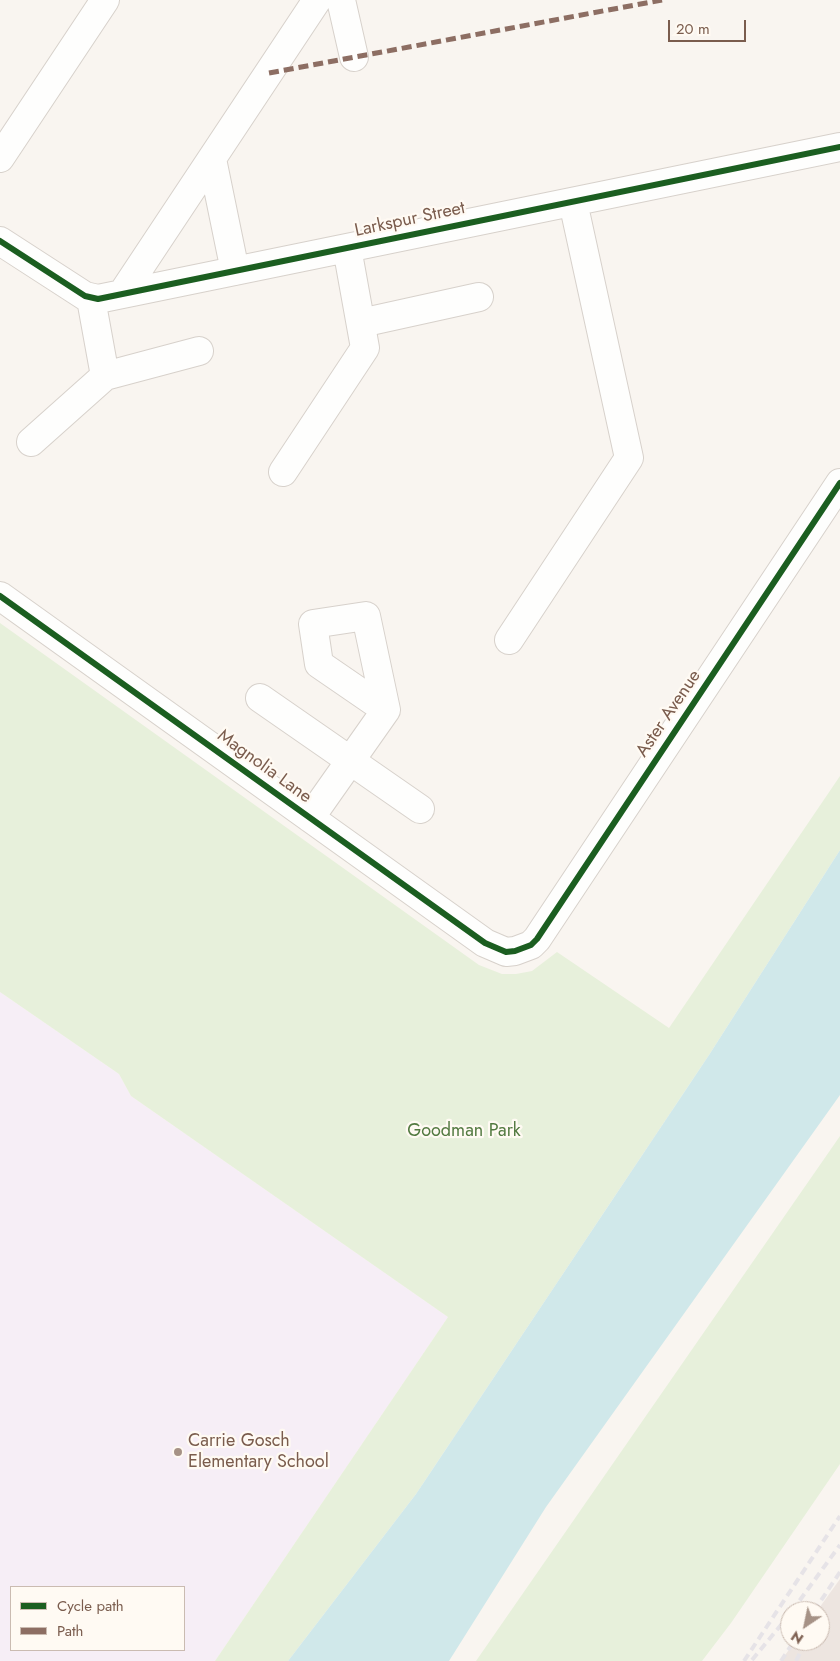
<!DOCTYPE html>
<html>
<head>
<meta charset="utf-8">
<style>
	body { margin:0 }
	#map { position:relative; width:840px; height:1661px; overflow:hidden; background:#f9f5f0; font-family:Jost,sans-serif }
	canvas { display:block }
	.legend { position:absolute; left:10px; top:1586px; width:175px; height:65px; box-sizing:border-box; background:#fffaf3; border:1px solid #cabbb1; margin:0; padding:6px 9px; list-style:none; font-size:15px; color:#7a5c4d }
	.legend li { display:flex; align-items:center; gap:10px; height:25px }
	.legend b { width:25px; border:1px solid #cabbb1 }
	.north { position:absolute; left:780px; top:1601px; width:50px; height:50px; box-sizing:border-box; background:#fffaf3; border:1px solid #cabbb1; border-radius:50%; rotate:214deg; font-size:14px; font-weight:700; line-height:20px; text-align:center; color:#7a5c4d }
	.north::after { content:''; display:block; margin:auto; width:18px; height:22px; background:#a69286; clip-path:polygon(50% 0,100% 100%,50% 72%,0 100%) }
	.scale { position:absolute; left:668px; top:20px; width:78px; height:22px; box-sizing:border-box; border:2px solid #7a5c4d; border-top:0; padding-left:6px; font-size:15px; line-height:18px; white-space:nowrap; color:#7a5c4d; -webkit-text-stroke:4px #fffaf3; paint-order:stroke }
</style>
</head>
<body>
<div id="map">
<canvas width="840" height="1661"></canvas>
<ul class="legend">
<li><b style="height:6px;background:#1b5e20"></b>Cycle path</li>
<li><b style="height:6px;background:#8d6e63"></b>Path</li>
</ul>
<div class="north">N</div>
<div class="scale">20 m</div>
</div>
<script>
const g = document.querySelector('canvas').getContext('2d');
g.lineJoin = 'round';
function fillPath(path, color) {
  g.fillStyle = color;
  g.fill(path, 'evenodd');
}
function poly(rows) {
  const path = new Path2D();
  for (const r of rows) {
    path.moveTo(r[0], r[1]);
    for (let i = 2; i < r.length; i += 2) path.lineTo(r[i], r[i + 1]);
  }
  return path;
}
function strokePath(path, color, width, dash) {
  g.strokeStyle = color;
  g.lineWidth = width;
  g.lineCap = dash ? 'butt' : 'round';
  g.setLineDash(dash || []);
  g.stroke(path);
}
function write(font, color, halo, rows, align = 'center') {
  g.font = font + ' Jost,sans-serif';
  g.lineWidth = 4.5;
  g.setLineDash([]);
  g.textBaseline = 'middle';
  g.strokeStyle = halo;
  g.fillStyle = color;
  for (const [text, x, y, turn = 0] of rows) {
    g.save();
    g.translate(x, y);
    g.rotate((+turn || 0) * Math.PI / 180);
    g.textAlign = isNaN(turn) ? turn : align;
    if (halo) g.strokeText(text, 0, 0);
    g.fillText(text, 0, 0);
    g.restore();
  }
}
const industrial = poly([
	[840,1579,840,1661,781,1661,795,1641,820,1641,820,1611,817,1611]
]);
const education = poly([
	[0,992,119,1074,131,1096,448,1317,215,1661,0,1661],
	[11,1587,184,1587,184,1650,11,1650]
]);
const green = poly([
	[0,623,479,965,502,974,516,974,532,971,557,952,669,1028,840,776,840,850,709,1055,416,1494,288,1661,215,1661,448,1317,131,1096,119,1074,0,992],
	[840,1136,840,1464,731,1623,702,1661,476,1661]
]);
const water = poly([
	[840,850,840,1095,546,1507,449,1661,288,1661,416,1494,709,1055]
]);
const minor = poly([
	[341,0,354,57],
	[0,158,105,0],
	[212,159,235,271],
	[0,241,85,296,98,299,840,147],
	[122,294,317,0],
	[91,299,105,376],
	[361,323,479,297],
	[31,442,105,376,199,351],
	[283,472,365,348,347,248],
	[0,596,485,943,506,952,515,951,531,945,537,939,840,483],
	[509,640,629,458,573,202],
	[260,698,420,809],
	[310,818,386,710,366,616,313,624,319,664,386,710]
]);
const rail = poly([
	[792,1611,840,1545],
	[814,1611,840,1572],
	[752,1660,790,1614],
	[744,1661,840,1516],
	[781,1661,794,1641],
	[796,1661,806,1641]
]);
const quiet = poly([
	[269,73,662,0]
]);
const cycleway = poly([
	[0,241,85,296,98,299,840,147],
	[0,596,485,943,506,952,515,951,531,945,537,939,840,483]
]);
const markers = [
	[178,1452,5,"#a69286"]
];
const streetNames = [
	["Larkspur Street",410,220,-12],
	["Aster Avenue",669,714,-56],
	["Magnolia Lane",264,767,36]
];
const parkNames = [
	["Goodman Park",464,1132]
];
const poiNames = [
	["Carrie Gosch",188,1442],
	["Elementary School",188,1463]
];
fillPath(industrial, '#ede5e0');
fillPath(education, '#f6eef6');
fillPath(green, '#e7f0db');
fillPath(water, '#d0e8ea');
strokePath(minor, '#d7d1cb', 30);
strokePath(minor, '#fefefd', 28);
strokePath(rail, '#e6e3e7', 4, [8, 5]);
strokePath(quiet, '#8d6e63', 5, [10, 5]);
strokePath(cycleway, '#1b5e20', 6);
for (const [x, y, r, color] of markers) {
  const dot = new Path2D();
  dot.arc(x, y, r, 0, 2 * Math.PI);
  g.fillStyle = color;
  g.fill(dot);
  strokePath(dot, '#fffaf3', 2);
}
write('18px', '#7a5c4d', '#fffaf3', streetNames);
write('18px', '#537a41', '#fffaf3', parkNames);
write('18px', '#7a5c4d', '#fffaf3', poiNames, 'left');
</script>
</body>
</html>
